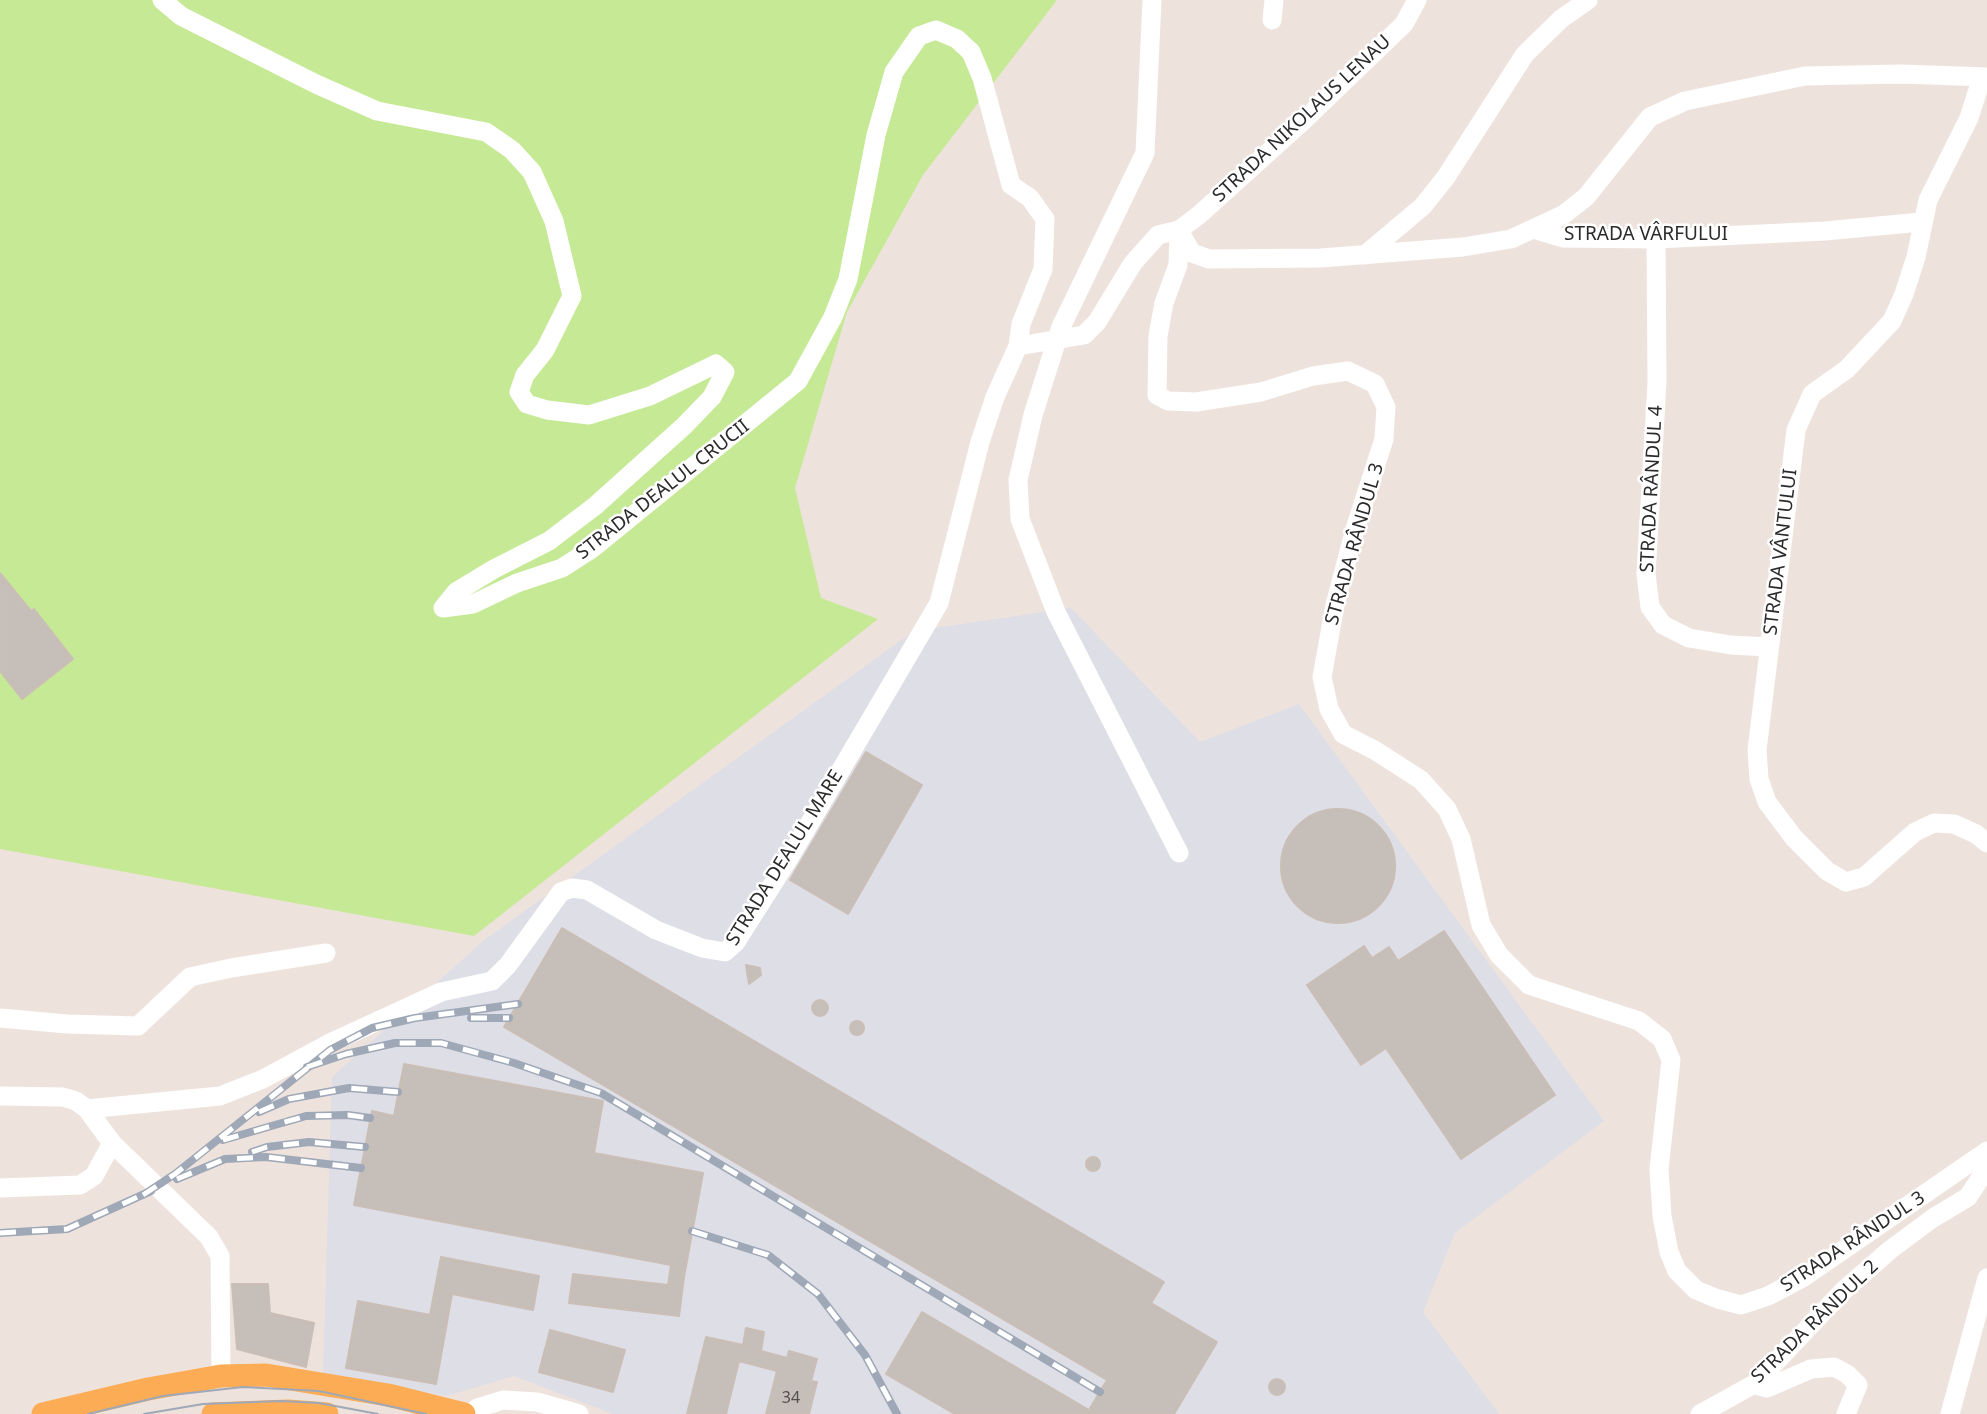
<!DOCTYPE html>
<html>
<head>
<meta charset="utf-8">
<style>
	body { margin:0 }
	canvas { display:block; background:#eee2dd }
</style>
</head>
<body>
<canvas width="1987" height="1414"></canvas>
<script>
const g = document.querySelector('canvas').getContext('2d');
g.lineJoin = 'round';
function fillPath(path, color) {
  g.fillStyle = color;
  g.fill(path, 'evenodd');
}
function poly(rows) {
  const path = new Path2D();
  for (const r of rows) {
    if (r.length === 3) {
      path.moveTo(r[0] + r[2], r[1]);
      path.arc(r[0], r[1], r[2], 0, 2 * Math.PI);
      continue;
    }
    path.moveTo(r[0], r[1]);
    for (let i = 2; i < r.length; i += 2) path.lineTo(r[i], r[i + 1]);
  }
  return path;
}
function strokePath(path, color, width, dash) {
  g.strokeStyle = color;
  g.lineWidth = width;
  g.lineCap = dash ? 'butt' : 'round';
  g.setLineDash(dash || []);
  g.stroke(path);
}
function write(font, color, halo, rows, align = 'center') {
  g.font = font + ' "Noto Sans",sans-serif';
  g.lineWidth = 5;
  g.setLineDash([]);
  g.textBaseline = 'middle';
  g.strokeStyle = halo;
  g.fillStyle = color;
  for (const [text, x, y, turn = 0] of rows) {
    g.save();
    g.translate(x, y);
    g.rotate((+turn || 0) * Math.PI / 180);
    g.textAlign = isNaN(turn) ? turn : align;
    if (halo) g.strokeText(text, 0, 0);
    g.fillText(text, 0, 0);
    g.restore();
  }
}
const industrial = poly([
	[1071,608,1200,742,1299,704,1604,1121,1455,1233,1423,1312,1499,1414,613,1414,514,1376,446,1396,323,1374,332,1077,483,941,914,631]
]);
const green = poly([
	[0,0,1057,0,923,175,847,312,795,488,821,598,878,619,474,936,0,849]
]);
const building = poly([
	[0,573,31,611,34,609,73,659,22,699,0,671,0,573],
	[866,752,922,785,848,914,790,880,866,752],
	[1338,866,57],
	[562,928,1164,1282,1151,1303,1217,1342,1174,1414,955,1414,886,1374,922,1312,1089,1410,1107,1380,504,1027,562,928],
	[1444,931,1555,1095,1461,1159,1386,1048,1361,1065,1307,985,1364,946,1372,958,1389,947,1398,961,1444,931],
	[746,965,760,968,761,975,749,984,746,965],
	[820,1008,8],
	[857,1028,7],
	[404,1064,603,1101,594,1153,703,1173,684,1277,679,1316,569,1303,573,1274,668,1285,671,1265,354,1205,372,1111,394,1116,404,1064],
	[1093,1164,7],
	[441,1257,539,1276,533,1310,452,1294,436,1384,346,1368,358,1301,430,1315,441,1257],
	[232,1284,268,1284,270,1313,314,1323,306,1367,237,1349,232,1284],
	[746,1328,764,1332,761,1351,787,1358,789,1351,817,1359,811,1381,817,1382,809,1414,766,1414,777,1371,739,1361,726,1414,687,1414,706,1337,743,1345,746,1328],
	[550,1330,625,1350,613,1392,539,1372,550,1330],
	[1277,1387,8]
]);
const minor = poly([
	[1152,0,1145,153,1061,327,1033,415,1018,480,1020,519,1056,612,1179,853],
	[1272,20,1274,0],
	[1982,77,1969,118,1928,200,1916,257,1904,294,1892,321,1847,369,1812,394,1796,430,1757,750,1759,779,1767,802,1794,838,1827,871,1846,882,1864,877,1915,832,1934,823,1954,824,1976,834,1987,843],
	[1533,229,1563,238,1656,239,1825,231,1921,222],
	[1179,230,1178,265,1164,303,1158,336,1157,395,1168,401,1196,402,1261,392,1313,376,1348,371,1375,384,1386,407,1384,439,1355,529,1335,605,1322,677,1329,709,1343,734,1376,751,1421,780,1447,809,1461,839,1481,925,1499,955,1529,985,1639,1021,1662,1039,1671,1060,1659,1169,1662,1216,1669,1252,1677,1271,1696,1290,1718,1299,1741,1305,1768,1296,1804,1277,1987,1151],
	[1179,231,1192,253,1209,259,1321,258,1463,247,1511,239,1563,215,1586,197,1650,117,1685,101,1805,76,1901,74,1987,77],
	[1656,239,1657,382,1646,574,1650,607,1663,625,1689,638,1731,645,1769,647],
	[1365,255,1423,206,1446,177,1525,54,1561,19,1588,0],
	[1018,346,1084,335,1097,322,1133,263,1158,235,1179,230,1199,215,1302,122,1404,24,1417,0],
	[0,1018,67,1024,138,1026,190,977,231,968,326,953],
	[0,1096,63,1097,76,1101,87,1109,112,1143,209,1237,220,1256,221,1376],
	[87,1109,220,1096,263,1079,328,1044,441,992,492,981,508,965,561,892,572,888,587,890,656,930,702,948,725,952,736,942,788,860,939,603,980,442,995,397,1018,346,1021,324,1043,269,1045,219,1030,198,1011,185,982,78,971,52,957,39,936,30,919,36,894,72,876,135,848,279,833,317,798,381,593,548,562,568,517,583,473,604,443,608,456,592,494,569,549,541,595,506,684,426,712,397,725,372,716,364,650,396,589,415,547,410,527,404,519,392,525,375,545,350,572,296,554,221,532,172,512,150,486,132,377,111,316,84,181,16,162,0],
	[0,1188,80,1185,94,1176,112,1143],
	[1756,1383,1759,1386,1767,1388,1811,1369,1834,1367,1847,1374,1858,1385,1846,1414],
	[471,1414,477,1408,503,1400,537,1402,579,1414],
	[1700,1414,1756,1383,1843,1291,1890,1250,1933,1218,1968,1197,1987,1168],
	[1950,1414,1987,1278]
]);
const major = poly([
	[43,1414,148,1389,221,1376,266,1375,388,1395,464,1414],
	[213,1414,288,1411,327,1414]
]);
const tram = poly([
	[88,1414,163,1396,243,1387,319,1391,426,1414],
	[144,1414,203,1404,281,1401,319,1403,378,1414]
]);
const rail = poly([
	[471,1018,509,1018],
	[307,1067,346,1054,395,1043,441,1043,514,1063,601,1093,1100,1392],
	[259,1112,289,1099,349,1088,398,1092],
	[223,1140,306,1116,348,1115,370,1118],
	[252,1152,267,1147,309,1142,365,1147],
	[177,1179,225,1159,266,1157,361,1168],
	[143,1195,175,1174,330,1050,372,1028,415,1018,518,1004],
	[692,1231,768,1255,818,1294,865,1355,897,1414],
	[0,1233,67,1229,151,1191]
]);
const numberNames = [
	["34",791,1398]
];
const streetNames = [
	["STRADA NIKOLAUS LENAU",1302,119,-43],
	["STRADA VÂRFULUI",1646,235],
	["STRADA RÂNDUL 4",1652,489,-87],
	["STRADA DEALUL CRUCII",663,490,-38],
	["STRADA RÂNDUL 3",1355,544,-74],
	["STRADA VÂNTULUI",1781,552,-83],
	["STRADA DEALUL MARE",785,858,-58],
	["STRADA RÂNDUL 3",1853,1242,-33],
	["STRADA RÂNDUL 2",1815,1322,-44]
];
fillPath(industrial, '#dedee6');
fillPath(green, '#c6e995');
fillPath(building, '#c6beb8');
strokePath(building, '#cabeb6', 2);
strokePath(minor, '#fff', 19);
strokePath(major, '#fcac54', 23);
strokePath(tram, '#9fa8b7', 2);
strokePath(rail, '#9fa8b7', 8);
strokePath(rail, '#fff', 5, [16]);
write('16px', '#52504e', null, numberNames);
write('19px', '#2b2b2b', '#fff', streetNames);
</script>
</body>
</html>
